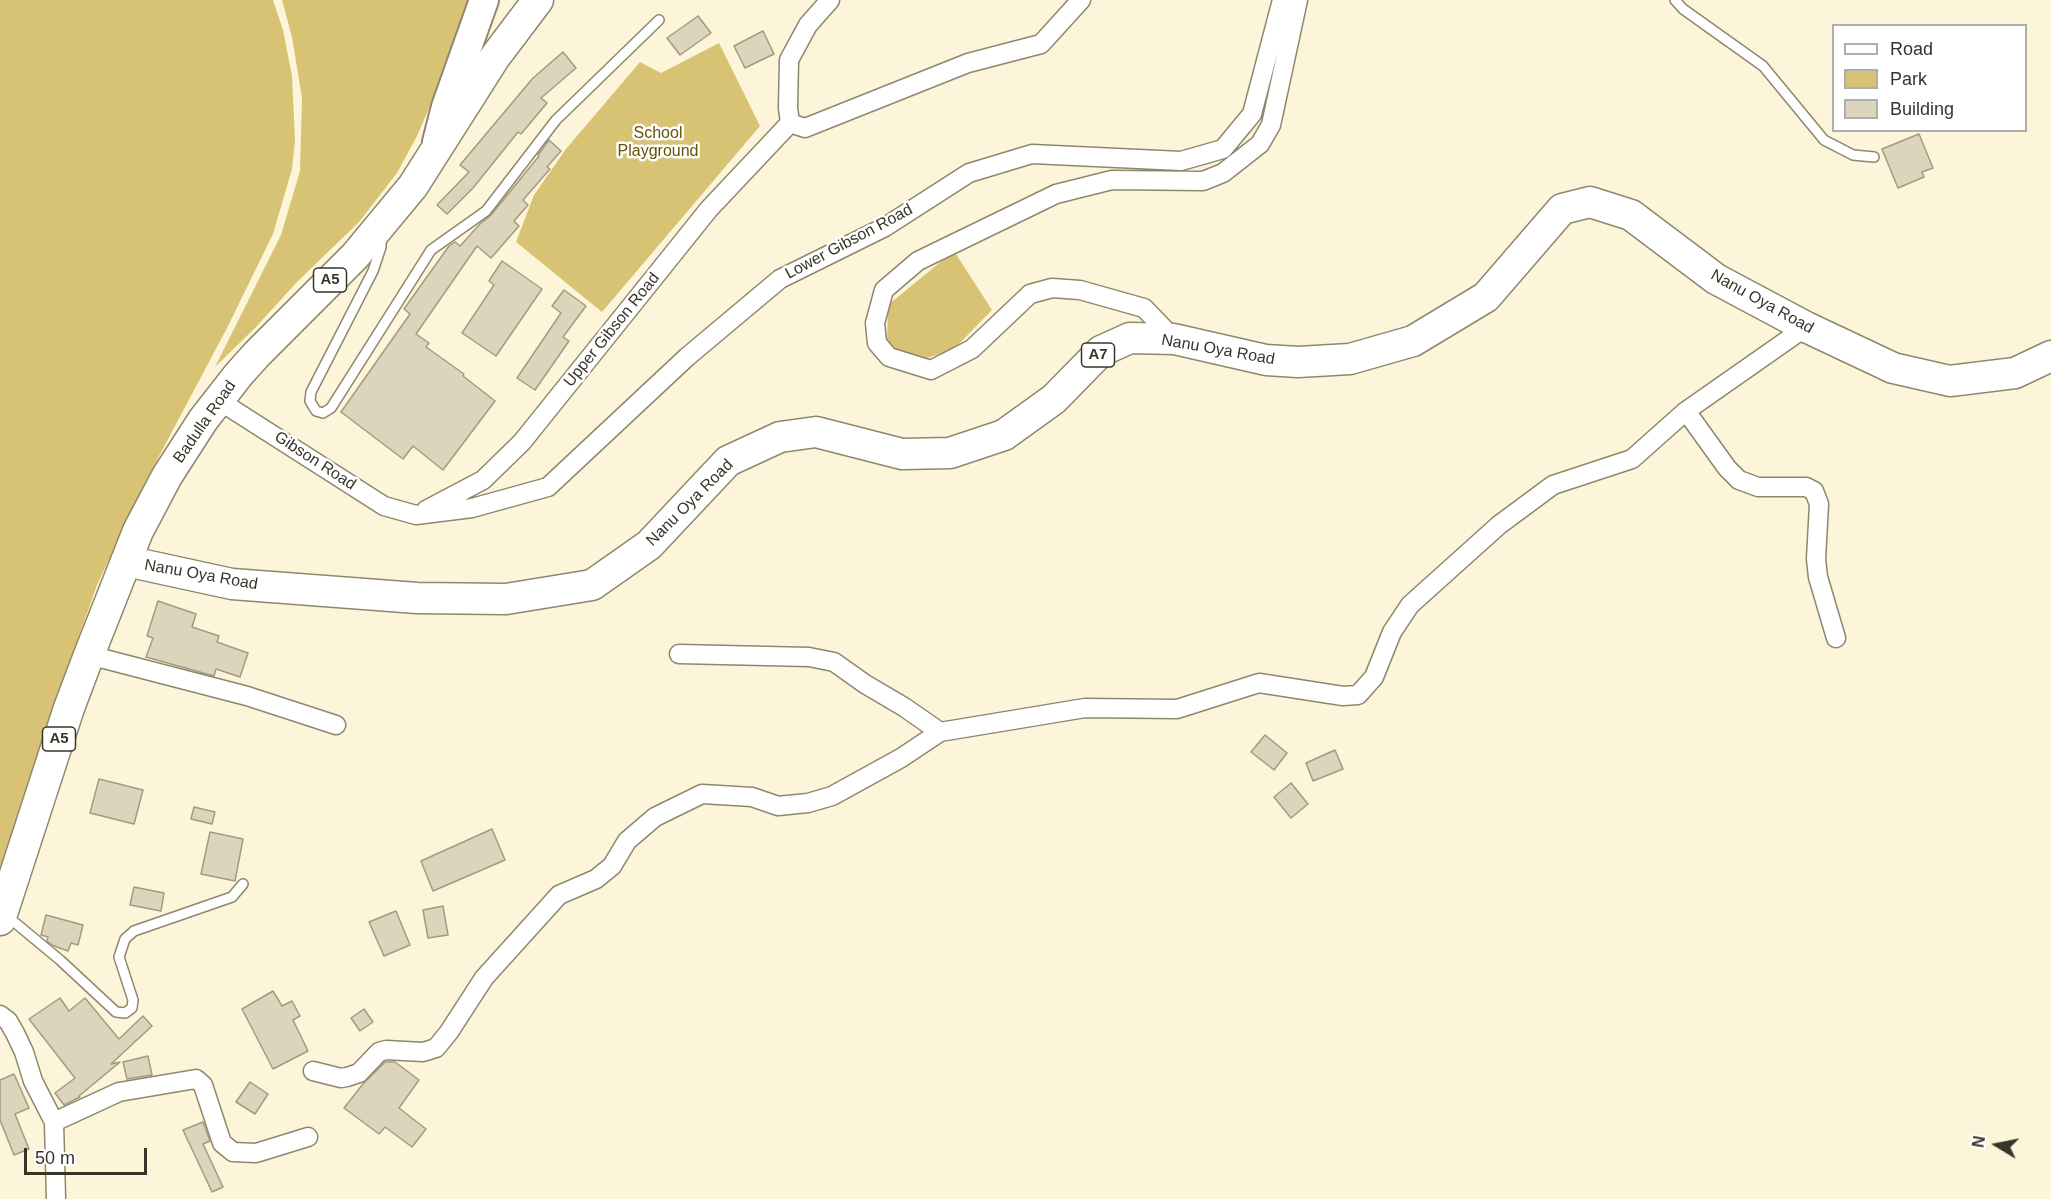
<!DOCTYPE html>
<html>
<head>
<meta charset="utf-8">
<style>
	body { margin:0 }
	#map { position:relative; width:2051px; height:1199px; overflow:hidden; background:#fcf5d9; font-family:Arial,sans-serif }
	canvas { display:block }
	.legend { position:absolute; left:1832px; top:24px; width:195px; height:108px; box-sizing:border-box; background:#fff; border:2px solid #afaeaa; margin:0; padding:8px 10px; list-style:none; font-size:18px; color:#37352a }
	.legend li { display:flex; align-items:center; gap:12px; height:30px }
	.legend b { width:30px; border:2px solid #afaeaa }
	.north { position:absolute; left:1967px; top:1115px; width:60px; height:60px; -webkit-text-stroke:4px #fff; paint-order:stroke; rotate:280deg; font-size:16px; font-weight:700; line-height:24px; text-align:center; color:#37352a }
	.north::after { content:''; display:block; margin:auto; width:21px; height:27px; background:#37352a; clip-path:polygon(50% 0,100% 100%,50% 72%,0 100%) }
	.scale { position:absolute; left:24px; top:1148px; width:123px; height:27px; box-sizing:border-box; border:3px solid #37352a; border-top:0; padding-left:8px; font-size:18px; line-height:21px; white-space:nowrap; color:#37352a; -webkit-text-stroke:4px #fff; paint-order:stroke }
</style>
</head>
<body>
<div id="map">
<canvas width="2051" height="1199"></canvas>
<ul class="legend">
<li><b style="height:8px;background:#fff"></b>Road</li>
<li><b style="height:16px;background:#d7c373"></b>Park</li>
<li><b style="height:16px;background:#dcd5bb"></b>Building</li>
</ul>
<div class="north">N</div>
<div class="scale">50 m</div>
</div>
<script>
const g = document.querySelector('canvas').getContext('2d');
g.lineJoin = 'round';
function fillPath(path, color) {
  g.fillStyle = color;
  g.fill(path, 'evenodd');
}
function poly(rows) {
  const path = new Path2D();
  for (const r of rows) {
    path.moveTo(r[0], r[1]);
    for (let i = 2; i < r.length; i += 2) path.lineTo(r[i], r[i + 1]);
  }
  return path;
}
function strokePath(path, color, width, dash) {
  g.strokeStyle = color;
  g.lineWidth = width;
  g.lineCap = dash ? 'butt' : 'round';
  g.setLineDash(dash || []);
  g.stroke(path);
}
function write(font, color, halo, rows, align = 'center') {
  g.font = font + ' Arial,sans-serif';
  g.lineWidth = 5;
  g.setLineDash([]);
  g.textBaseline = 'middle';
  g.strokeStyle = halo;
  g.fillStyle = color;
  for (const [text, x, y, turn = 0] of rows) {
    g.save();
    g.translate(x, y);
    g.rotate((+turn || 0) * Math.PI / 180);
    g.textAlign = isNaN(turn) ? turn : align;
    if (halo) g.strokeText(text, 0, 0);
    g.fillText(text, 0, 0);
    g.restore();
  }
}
const green = poly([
	[0,0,273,0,283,30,292,76,295,140,292,169,273,234,227,328,149,475,97,585,37,755,0,869],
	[282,0,474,0,447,67,417,136,397,173,359,222,297,282,255,328,215,367,281,235,300,171,302,98,292,37],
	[719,43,760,126,602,312,516,242,534,195,566,149,640,62,661,73],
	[954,251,992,310,954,349,921,360,887,344,888,305]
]);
const building = poly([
	[698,16,711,33,680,55,667,38,698,16],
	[763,31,774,54,745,68,734,46,763,31],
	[563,52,576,68,541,98,547,103,521,134,518,132,473,188,447,214,437,205,469,172,460,165,533,78,563,52],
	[1919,134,1933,168,1922,172,1924,177,1898,188,1882,149,1919,134],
	[549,140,561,151,547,167,550,169,523,200,528,205,514,221,519,226,491,258,477,246,416,334,429,343,426,347,464,374,463,376,495,401,443,470,413,446,403,459,341,412,410,314,404,309,449,246,455,242,460,246,480,224,491,215,539,156,538,155,549,140],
	[502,261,542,289,496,356,462,333,494,285,489,281,502,261],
	[564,290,586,306,563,337,569,341,535,390,517,378,561,313,552,306,564,290],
	[158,601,196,614,192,627,219,636,217,642,248,653,240,677,216,669,214,676,146,657,153,638,147,636,158,601],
	[1265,735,1287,753,1274,770,1251,752,1265,735],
	[1335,750,1343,769,1313,781,1306,763,1335,750],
	[99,779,143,790,134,824,90,813,99,779],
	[1291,783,1308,804,1291,818,1274,797,1291,783],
	[194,807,215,812,212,824,191,819,194,807],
	[492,829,505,860,433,891,421,861,492,829],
	[210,832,243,839,235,881,201,874,210,832],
	[134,887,164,893,161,911,130,905,134,887],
	[443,906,448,935,428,938,423,910,443,906],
	[396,911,410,945,384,956,369,922,396,911],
	[46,915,83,925,78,945,71,943,68,951,54,946,47,941,48,937,41,935,46,915],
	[273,991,282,1006,292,1001,300,1016,293,1020,308,1051,273,1069,242,1009,273,991],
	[60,998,69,1011,85,998,119,1039,143,1016,152,1026,111,1064,120,1062,79,1096,80,1097,64,1105,55,1093,75,1078,29,1019,60,998],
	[364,1009,373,1022,360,1031,351,1018,364,1009],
	[148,1056,152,1075,127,1079,123,1062,148,1056],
	[385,1062,395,1062,419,1080,399,1108,426,1129,412,1147,385,1127,379,1134,344,1108,363,1084,385,1062],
	[14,1074,29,1108,15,1114,29,1149,14,1155,0,1120,0,1080,14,1074],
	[250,1082,268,1094,255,1114,236,1102,250,1082],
	[203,1122,210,1141,203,1144,223,1187,212,1192,183,1130,203,1122]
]);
const service = poly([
	[1675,0,1683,9,1763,66,1824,140,1853,155,1874,157],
	[381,237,381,247,373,271,311,392,310,401,316,411,323,413,331,408,431,250,486,211,556,120,659,20],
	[7,916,60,960,116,1012,125,1013,132,1008,133,1000,119,957,125,939,134,931,232,897,243,884]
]);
const minor = poly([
	[790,123,805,128,968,63,1041,44,1081,0],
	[790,123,788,108,789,60,808,25,830,0],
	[1174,339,1144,308,1080,290,1052,288,1030,294,972,349,931,370,889,357,877,343,875,323,884,290,918,261,1056,194,1112,180,1203,181,1223,173,1260,144,1271,125,1298,0],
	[218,400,384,506,416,515,472,508,548,487,687,357,780,279,885,227,969,173,1032,154,1181,161,1223,149,1252,114,1282,0],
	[1686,411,1727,468,1739,480,1758,487,1806,487,1814,491,1819,504,1816,559,1818,577,1836,638],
	[426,510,483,480,522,442,709,209,790,123],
	[679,654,809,657,834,662,865,684,904,707,940,732,1085,708,1177,709,1259,683,1343,696,1358,695,1374,677,1392,632,1410,605,1499,525,1553,485,1632,459,1686,411,1806,327],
	[89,655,247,696,336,725],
	[0,1015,8,1021,15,1033,24,1052,33,1081,54,1122,56,1199],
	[313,1071,341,1078,347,1077,359,1073,379,1052,386,1050,423,1052,436,1048,449,1032,484,978,559,895,596,879,612,866,627,841,655,817,702,794,752,797,778,806,808,803,832,796,901,758,940,732],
	[54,1122,119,1092,196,1079,203,1085,222,1143,233,1152,256,1153,308,1137]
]);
const primary = poly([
	[437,142,446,107,484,0]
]);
const trunk = poly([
	[126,561,232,584,417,598,506,599,592,585,649,545,728,461,780,437,816,432,902,454,950,453,1004,435,1054,399,1101,351,1130,338,1174,339,1266,360,1298,362,1350,359,1413,341,1486,297,1562,209,1590,202,1631,215,1716,279,1806,327,1893,368,1950,381,2015,373,2051,356],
	[0,920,69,708,89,655,138,531,167,476,203,420,239,374,257,354,355,256,413,186,495,57,538,0]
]);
const shields = [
	[330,280,33],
	[1098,355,33],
	[59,739,33]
];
const shieldNames = [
	["A5",330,280],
	["A7",1098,355],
	["A5",59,739]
];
const parkNames = [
	["School",658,134],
	["Playground",658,152]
];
const streetNames = [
	["Lower Gibson Road",849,242,-28],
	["Nanu Oya Road",1762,302,29],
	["Upper Gibson Road",612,330,-51],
	["Nanu Oya Road",1218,350,10],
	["Badulla Road",205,422,-55],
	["Gibson Road",315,461,33],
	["Nanu Oya Road",690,503,-45],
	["Nanu Oya Road",201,575,10]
];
fillPath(green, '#d7c373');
fillPath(building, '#dcd5bb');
strokePath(building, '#a29b82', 1.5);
strokePath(service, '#8e876e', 12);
strokePath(minor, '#8e876e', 21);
strokePath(primary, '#8e876e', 32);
strokePath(trunk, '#8e876e', 33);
strokePath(service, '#fff', 9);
strokePath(minor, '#fff', 18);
strokePath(primary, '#fff', 28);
strokePath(trunk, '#fff', 30);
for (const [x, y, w] of shields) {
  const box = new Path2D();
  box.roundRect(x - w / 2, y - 12, w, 24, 4.5);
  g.fillStyle = '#fff';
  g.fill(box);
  strokePath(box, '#37352a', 1.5);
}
write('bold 15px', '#37352a', null, shieldNames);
write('16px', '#655400', '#fff', parkNames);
write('16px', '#37352a', '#fff', streetNames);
</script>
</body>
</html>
